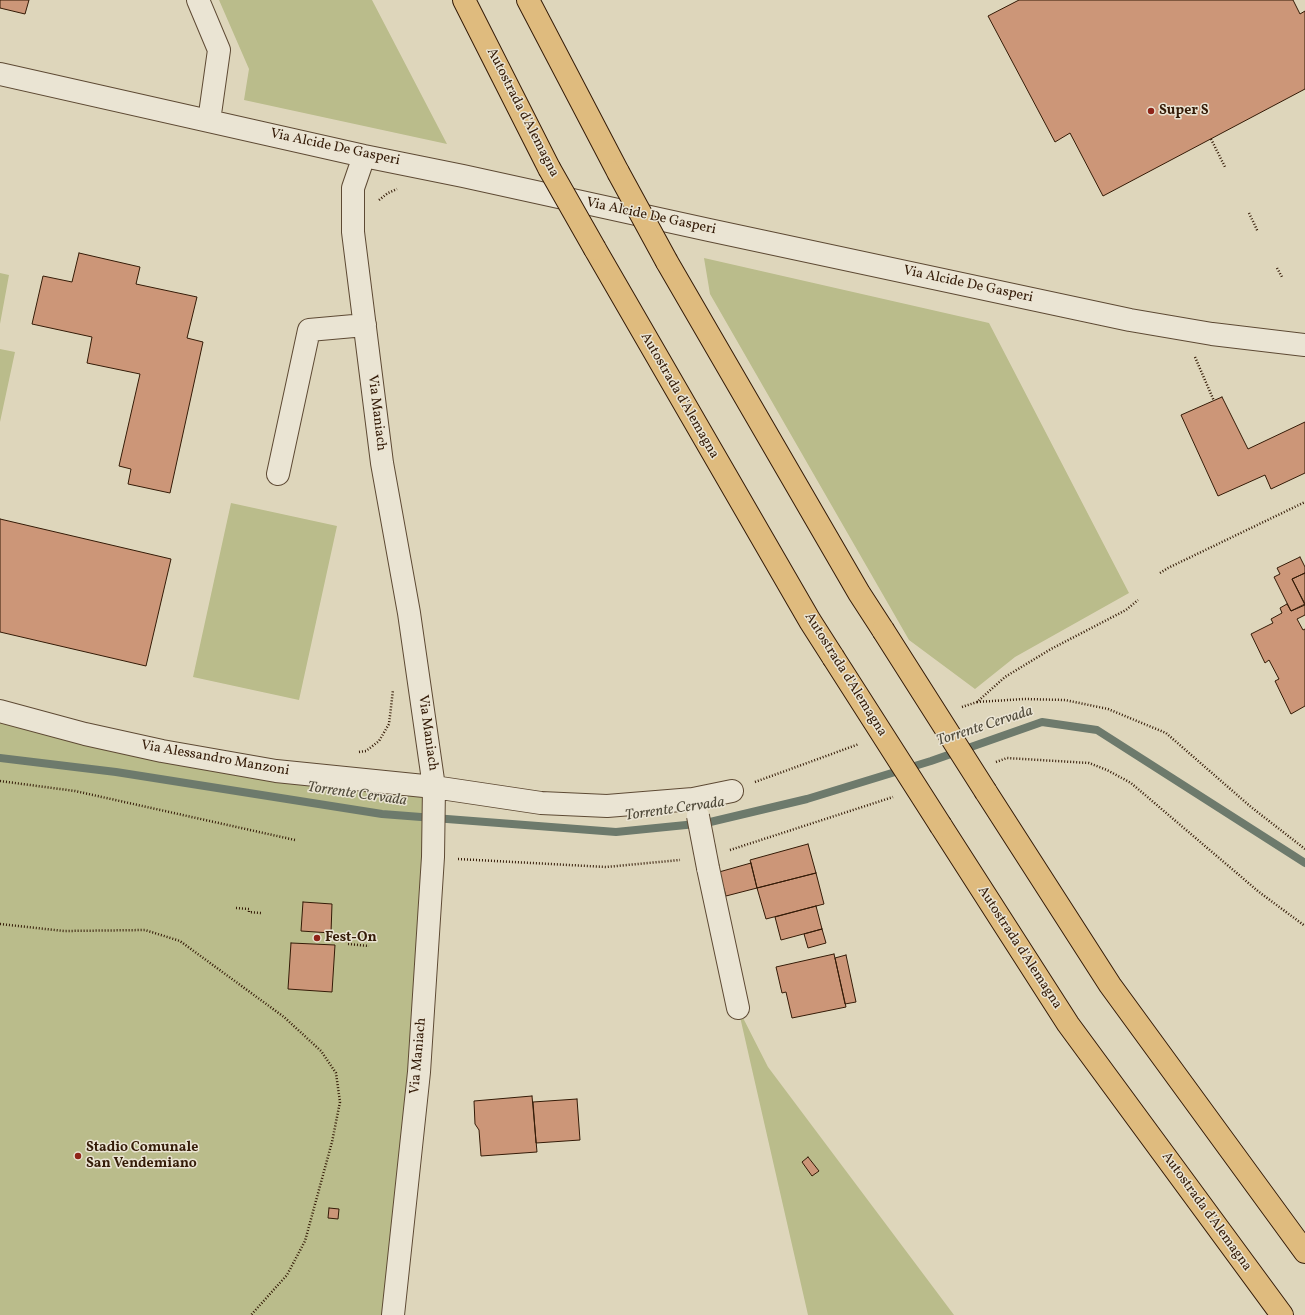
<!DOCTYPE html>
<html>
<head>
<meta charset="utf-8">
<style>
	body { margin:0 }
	canvas { display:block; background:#ded6bb }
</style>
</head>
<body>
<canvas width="1305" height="1315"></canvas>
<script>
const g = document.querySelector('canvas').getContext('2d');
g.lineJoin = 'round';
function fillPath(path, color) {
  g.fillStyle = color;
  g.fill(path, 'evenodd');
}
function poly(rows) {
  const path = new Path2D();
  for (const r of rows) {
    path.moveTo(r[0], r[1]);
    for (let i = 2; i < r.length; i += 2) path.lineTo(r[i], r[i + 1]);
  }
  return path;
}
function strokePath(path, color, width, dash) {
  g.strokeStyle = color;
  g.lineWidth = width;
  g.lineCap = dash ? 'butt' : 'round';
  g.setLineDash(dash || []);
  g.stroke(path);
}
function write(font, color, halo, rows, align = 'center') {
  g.font = font + ' Vollkorn,serif';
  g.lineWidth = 3;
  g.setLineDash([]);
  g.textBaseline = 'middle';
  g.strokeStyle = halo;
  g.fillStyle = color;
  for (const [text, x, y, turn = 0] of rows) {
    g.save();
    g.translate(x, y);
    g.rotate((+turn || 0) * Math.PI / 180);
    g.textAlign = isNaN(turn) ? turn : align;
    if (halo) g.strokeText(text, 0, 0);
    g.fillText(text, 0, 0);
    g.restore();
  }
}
const green = poly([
	[219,0,372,0,447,144,244,100,249,69],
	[704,258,989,323,1129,593,1015,657,975,689,909,640,710,294],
	[0,273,9,275,0,324],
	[0,349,15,352,0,422],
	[231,503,337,526,299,700,193,677],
	[0,711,85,734,434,787,393,1315,0,1315],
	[738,1008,768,1067,954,1315,808,1315]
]);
const stream = poly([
	[0,758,116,772,382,814,616,832,706,823,807,799,931,761,1042,722,1097,730,1305,863]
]);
const building = poly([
	[0,0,29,0,25,14,0,8,0,0],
	[1019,0,1293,0,1300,14,1305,11,1305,89,1103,196,1070,133,1055,142,988,16,1019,0],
	[79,253,140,267,136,284,197,297,187,338,203,342,170,493,128,484,131,469,119,466,140,374,87,363,92,337,32,324,43,276,72,282,79,253],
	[1222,397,1248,449,1305,422,1305,473,1271,489,1265,475,1218,496,1181,415,1222,397],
	[0,519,171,559,146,666,0,632,0,519],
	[1300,557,1305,567,1305,573,1292,579,1305,604,1291,611,1274,577,1280,574,1277,568,1300,557],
	[1305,573,1305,605,1292,579,1305,573],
	[1287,604,1291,611,1305,605,1305,615,1297,619,1303,630,1305,629,1305,706,1291,714,1275,681,1279,679,1269,660,1265,663,1251,634,1273,623,1271,619,1282,613,1280,608,1287,604],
	[808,844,816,873,757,888,750,860,808,844],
	[751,863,757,888,726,896,719,872,751,863],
	[816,873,824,904,766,919,757,888,816,873],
	[303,902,332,904,331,933,301,931,303,902],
	[816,906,822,929,781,940,775,917,816,906],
	[822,929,826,943,808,948,804,934,822,929],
	[291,943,335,945,332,992,288,989,291,943],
	[834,954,846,1007,792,1018,786,992,782,993,776,967,834,954],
	[846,955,856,1002,845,1004,835,958,846,955],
	[532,1096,537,1152,481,1156,479,1130,475,1124,474,1101,532,1096],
	[577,1099,580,1140,536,1143,533,1102,577,1099],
	[808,1157,819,1171,812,1176,802,1162,808,1157],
	[329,1208,339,1209,338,1219,328,1218,329,1208]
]);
const path = poly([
	[1211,139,1225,167],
	[379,200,388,193,397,189],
	[1249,213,1258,232],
	[1277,268,1282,277],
	[1195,357,1214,401],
	[1160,573,1168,568,1305,502],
	[977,702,1024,699,1065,700,1108,709,1166,733,1251,807,1305,849],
	[962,707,977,702,1005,677,1051,649,1126,610,1138,600],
	[359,752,366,751,379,741,389,724,393,690],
	[996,762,1007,758,1089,763,1107,770,1131,783,1259,892,1305,926],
	[0,781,75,791,295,840],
	[755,782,859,744],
	[730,850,893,797],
	[458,859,606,867,680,860],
	[236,908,249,909,249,912,261,913],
	[0,924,64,931,145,930,180,941,284,1017,321,1051,336,1073,340,1102,332,1142,305,1241,287,1275,251,1315],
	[348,944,369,946]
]);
const minor = poly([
	[198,0,219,50,209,121],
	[0,74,364,156,463,176,709,230,1130,320,1212,334,1305,345],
	[364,156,353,188,353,232,382,463,409,613,434,787,433,857,419,1072,393,1315],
	[278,474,309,330,365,325],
	[0,711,85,734,162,751,276,771,434,787,541,803,607,806,693,799,732,791],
	[708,868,738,1008]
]);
const highway = poly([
	[464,0,549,168],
	[528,0,618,172],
	[595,249,810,621,833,657],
	[667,262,859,593,883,630],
	[986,792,1110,985,1305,1252],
	[941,826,1068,1024,1282,1315]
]);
const minorBridge = poly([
	[698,816,708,868]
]);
const highwayBridge = poly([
	[549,168,595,249],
	[618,172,667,262],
	[883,630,986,792],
	[833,657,941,826]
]);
const markers = [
	[1151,111,4,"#8f2418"],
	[317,938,4,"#8f2418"],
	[78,1156,4,"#8f2418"]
];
const poiNames = [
	["Super S",1159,111],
	["Fest-On",325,938],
	["Stadio Comunale",86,1148],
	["San Vendemiano",86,1164]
];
const streetNames = [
	["Autostrada d'Alemagna",522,113,63],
	["Via Alcide De Gasperi",335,148,12],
	["Via Alcide De Gasperi",651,217,12],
	["Via Alcide De Gasperi",968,285,12],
	["Autostrada d'Alemagna",679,396,60],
	["Via Maniach",376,413,83],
	["Autostrada d'Alemagna",845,675,58],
	["Via Maniach",427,733,82],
	["Via Alessandro Manzoni",215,759,10],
	["Autostrada d'Alemagna",1019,948,57],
	["Via Maniach",419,1056,-85],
	["Autostrada d'Alemagna",1206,1212,54]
];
const waterNames = [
	["Torrente Cervada",985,727,-18],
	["Torrente Cervada",357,795,8],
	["Torrente Cervada",675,810,-8]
];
fillPath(green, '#babc8b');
strokePath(stream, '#6d7a6c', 8);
fillPath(building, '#cc9678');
strokePath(building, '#341b07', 1);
strokePath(minor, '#5e4a34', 24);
strokePath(highway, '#341b07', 24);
strokePath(path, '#341b07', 2.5, [1, 2]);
strokePath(minor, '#eae4d3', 22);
strokePath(highway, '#dfbb7e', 22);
strokePath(minorBridge, '#5e4a34', 24, []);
strokePath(highwayBridge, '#341b07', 24, []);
strokePath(minorBridge, '#eae4d3', 22);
strokePath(highwayBridge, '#dfbb7e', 22);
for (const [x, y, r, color] of markers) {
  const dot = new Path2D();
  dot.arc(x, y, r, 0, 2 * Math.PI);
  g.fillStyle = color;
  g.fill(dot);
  strokePath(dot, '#eae4d3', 1.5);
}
write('bold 14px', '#341b07', '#eae4d3', poiNames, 'left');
write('14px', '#341b07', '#eae4d3', streetNames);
write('italic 15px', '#504a3a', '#eae4d3', waterNames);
</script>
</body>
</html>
